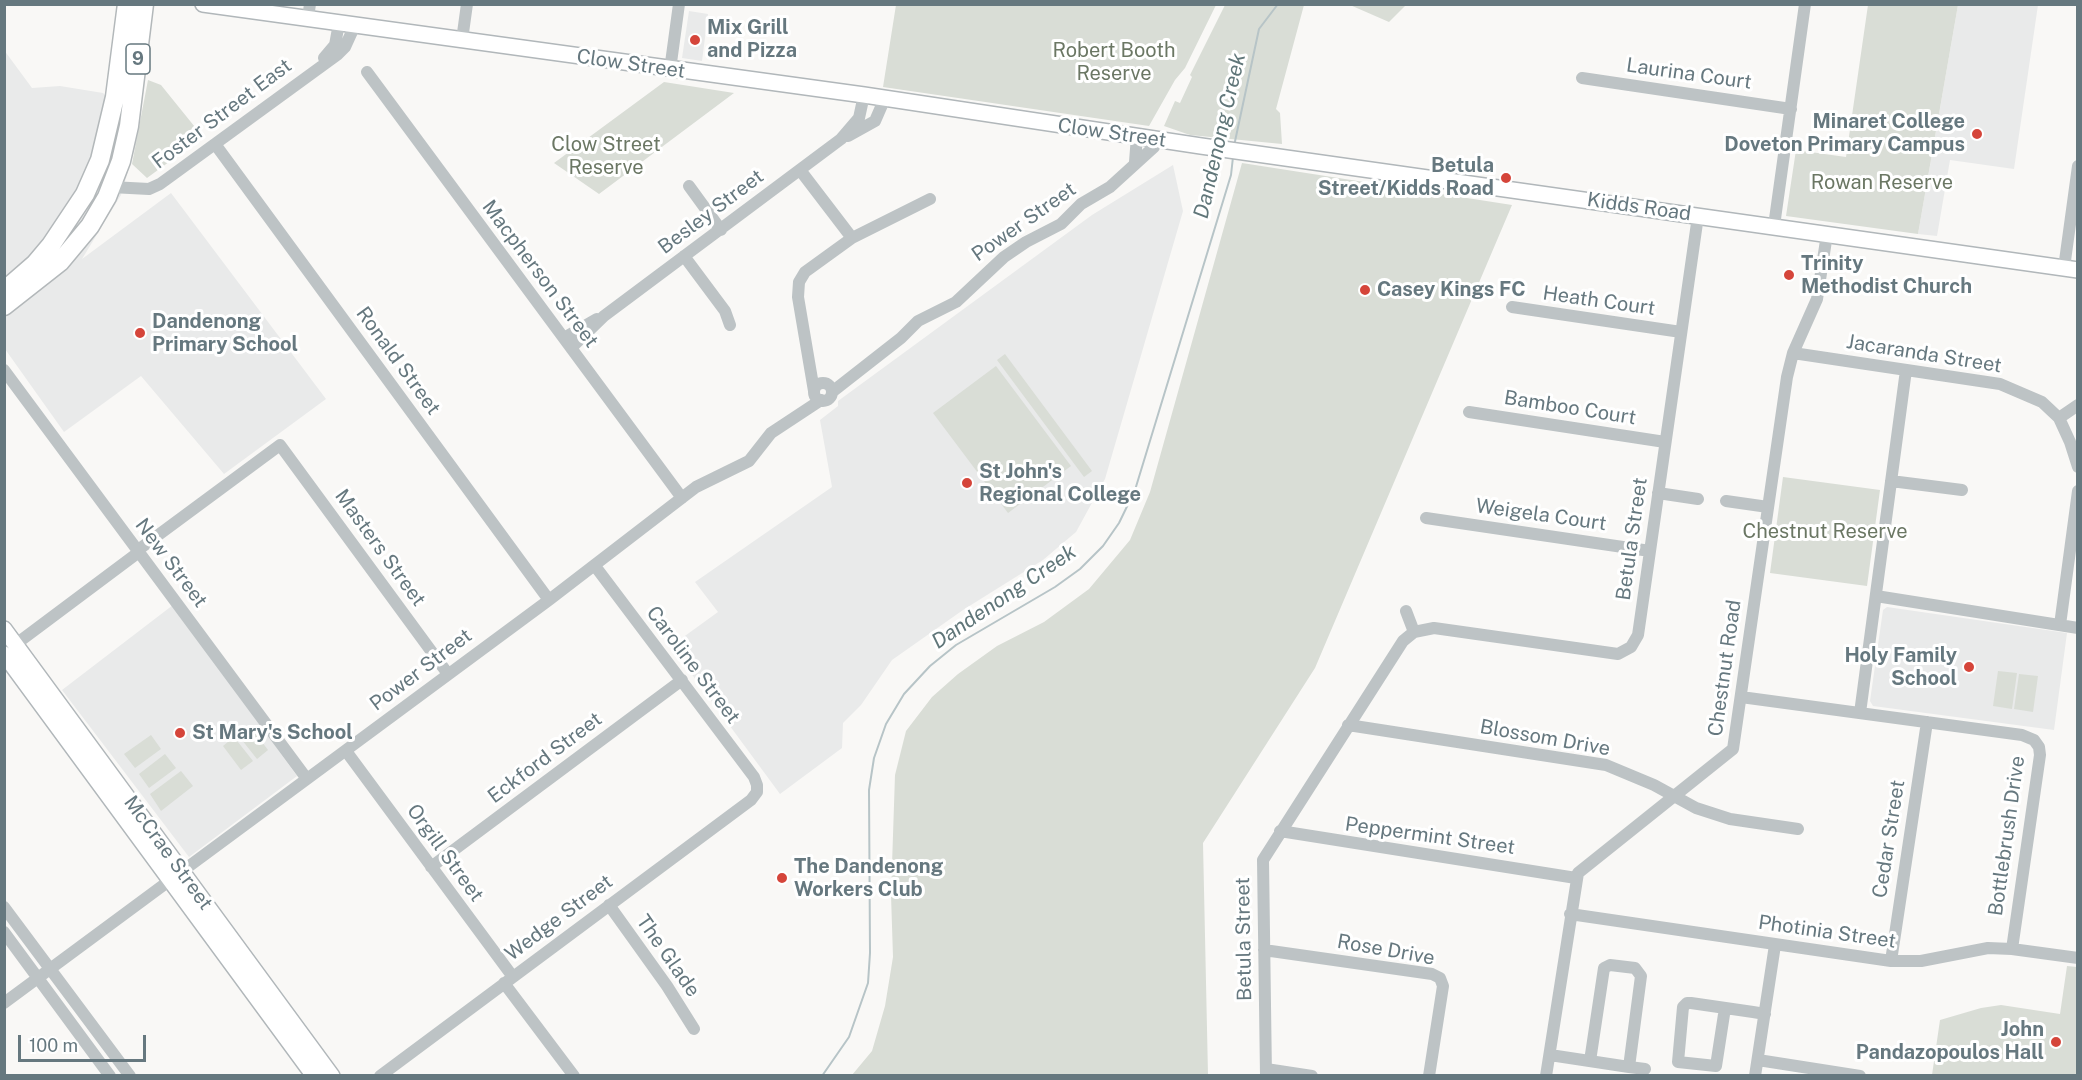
<!DOCTYPE html>
<html>
<head>
<meta charset="utf-8">
<style>
	body { margin:0 }
	#map { position:relative; width:2082px; height:1080px; overflow:hidden; background:#f9f8f6; font-family:"Public Sans",sans-serif }
	canvas { display:block }
	.frame { position:absolute; inset:0; border:6px solid #66787f; pointer-events:none }
	.scale { position:absolute; left:18px; top:1035px; width:128px; height:27px; box-sizing:border-box; border:3px solid #66787f; border-top:0; padding-left:8px; font-size:18px; line-height:21px; white-space:nowrap; color:#66787f; -webkit-text-stroke:4px #fff; paint-order:stroke }
</style>
</head>
<body>
<div id="map">
<canvas width="2082" height="1080"></canvas>
<div class="frame"></div>
<div class="scale">100 m</div>
</div>
<script>
const g = document.querySelector('canvas').getContext('2d');
g.lineJoin = 'round';
function fillPath(path, color) {
  g.fillStyle = color;
  g.fill(path, 'evenodd');
}
function poly(rows) {
  const path = new Path2D();
  for (const r of rows) {
    if (r.length === 3) {
      path.moveTo(r[0] + r[2], r[1]);
      path.arc(r[0], r[1], r[2], 0, 2 * Math.PI);
      continue;
    }
    path.moveTo(r[0], r[1]);
    for (let i = 2; i < r.length; i += 2) path.lineTo(r[i], r[i + 1]);
  }
  return path;
}
function strokePath(path, color, width, dash) {
  g.strokeStyle = color;
  g.lineWidth = width;
  g.lineCap = dash ? 'butt' : 'round';
  g.setLineDash(dash || []);
  g.stroke(path);
}
function write(font, color, halo, rows, align = 'center') {
  g.font = font + ' "Public Sans",sans-serif';
  g.lineWidth = 6;
  g.setLineDash([]);
  g.textBaseline = 'middle';
  g.strokeStyle = halo;
  g.fillStyle = color;
  for (const [text, x, y, turn = 0] of rows) {
    g.save();
    g.translate(x, y);
    g.rotate((+turn || 0) * Math.PI / 180);
    g.textAlign = isNaN(turn) ? turn : align;
    if (halo) g.strokeText(text, 0, 0);
    g.fillText(text, 0, 0);
    g.restore();
  }
}
const built = poly([
	[1958,5,2038,5,2014,169,1950,160,1937,236,1918,234],
	[689,11,708,14,702,61,682,58],
	[4,50,32,88,60,86,103,93,140,131,121,195,82,259,171,193,326,399,224,474,141,376,64,432,5,349],
	[1173,165,1183,211,1105,479,1076,532,1043,560,963,610,892,660,861,705,843,723,842,748,780,794,671,646,718,612,695,582,832,487,820,420,838,406,838,401,1092,215],
	[173,605,297,776,189,857,62,690],
	[1887,607,2067,633,2054,730,1873,706,1870,701,1883,610]
]);
const green = poly([
	[896,5,896,4,1216,5,1185,68,1175,80,1149,126,883,87],
	[1225,5,1304,5,1276,109,1280,113,1282,144,1190,135,1164,126,1175,101,1180,103,1192,77,1190,75],
	[1350,5,1406,5,1389,22],
	[1868,5,1958,5,1918,234,1786,216,1796,150,1846,157],
	[148,80,161,85,203,137,147,178,132,164],
	[664,82,734,93,599,194,554,163],
	[1242,163,1512,205,1315,668,1203,843,1208,1075,852,1075,872,1051,885,1006,893,957,891,895,895,775,906,731,932,697,958,674,997,646,1044,622,1089,589,1130,540,1150,492],
	[1005,354,1092,471,1084,477,997,360],
	[996,366,1071,466,1008,513,933,413],
	[1783,477,1880,490,1867,586,1770,573],
	[1998,671,2017,673,2012,709,1993,706],
	[2019,674,2038,676,2033,712,2014,709],
	[250,726,268,750,257,759,238,735],
	[151,735,161,749,135,768,124,754],
	[234,737,253,761,241,770,223,746],
	[165,754,176,768,149,788,139,774],
	[181,771,193,786,161,811,150,794],
	[2067,966,2077,967,2077,1075,1932,1075,1940,1020,1981,1008,2001,1005,2060,1014]
]);
const stream = poly([
	[1234,146,1259,29,1278,4],
	[822,1076,849,1037,868,983,870,953,869,790,874,758,886,724,904,694,930,666,956,645,1055,587,1080,569,1103,546,1119,523,1135,490,1231,175,1233,157]
]);
const minor = poly([
	[308,18,310,4],
	[462,40,467,4],
	[324,58,335,45,339,23],
	[670,70,679,4],
	[367,72,682,498],
	[1582,78,1791,109],
	[848,136,875,121,885,98],
	[215,144,549,600],
	[1135,162,1137,136],
	[800,170,852,238,805,272,799,282,798,297,814,391],
	[689,186,721,230],
	[111,187,149,189,160,184,337,55,345,47,355,25],
	[1774,226,1805,4],
	[852,238,930,199],
	[684,256,725,311,730,325],
	[2064,268,2078,166],
	[1512,307,1681,332],
	[564,338,597,319],
	[571,348,604,316,841,139,859,118,864,95],
	[1793,353,2000,384,2042,402,2059,418,2070,442,2078,467],
	[4,370,307,779],
	[823,392,9],
	[832,392,901,338,918,321,956,302,1004,257,1026,242,1061,224,1081,204,1110,187,1154,147,1155,139],
	[1469,412,1665,442],
	[2059,418,2078,405],
	[1891,481,1962,490],
	[1658,493,1698,499],
	[1726,501,1768,507],
	[1426,518,1650,551],
	[138,550,280,445,448,674],
	[1876,596,2078,628],
	[1406,611,1414,632],
	[2060,625,2078,491],
	[8,650,139,552],
	[1741,697,2022,735,2034,740,2039,747,2040,755,2012,949],
	[1860,713,1906,370],
	[1348,725,1606,765,1654,785,1696,808,1730,819,1798,829],
	[346,751,513,977],
	[1280,831,1576,878],
	[431,867,682,680],
	[609,905,667,986,694,1029],
	[4,907,130,1076],
	[1570,914,1891,961,1921,961,1988,948,2012,949,2078,958],
	[4,932,110,1076],
	[1264,950,1432,974,1440,978,1443,986,1429,1076],
	[1891,961,1927,722],
	[504,983,574,1076],
	[4,1003,549,600,696,487,749,461,771,433,821,400],
	[1725,1008,1716,1066,1678,1062,1683,1007,1687,1003,1691,1003,1753,1012,1765,1014],
	[1550,1055,1629,1067,1641,976,1635,968,1610,965,1604,968,1590,1061],
	[1758,1060,1860,1076],
	[1629,1067,1645,1069],
	[1266,1069,1312,1076],
	[380,1076,751,800,757,792,757,785,754,777,595,566],
	[1266,1076,1263,860,1403,641,1414,632,1434,628,1618,654,1631,647,1638,635,1698,216],
	[1546,1076,1578,873,1733,749,1787,377,1793,353,1817,299,1827,234],
	[1755,1076,1775,945]
]);
const major = poly([
	[203,4,864,95,1201,146,2078,270],
	[4,629,332,1076],
	[4,654,314,1076]
]);
const highway = poly([
	[4,291,35,264,51,245,85,194,100,160,115,97,127,4],
	[4,306,60,262,90,226,107,197,121,161,129,126,144,4]
]);
const markers = [
	[695,40,6,"#d5453a"],
	[1977,134,6,"#d5453a"],
	[1506,178,6,"#d5453a"],
	[1789,275,6,"#d5453a"],
	[1365,290,6,"#d5453a"],
	[140,333,6,"#d5453a"],
	[967,483,6,"#d5453a"],
	[1969,667,6,"#d5453a"],
	[180,733,6,"#d5453a"],
	[782,878,6,"#d5453a"],
	[2056,1042,6,"#d5453a"]
];
const shields = [
	[138,59,24]
];
const shieldNames = [
	["9",138,59]
];
const poiNames = [
	["Mix Grill",707,28],
	["and Pizza",707,51],
	["Minaret College",1965,122,"right"],
	["Doveton Primary Campus",1965,145,"right"],
	["Betula",1494,166,"right"],
	["Street/Kidds Road",1494,189,"right"],
	["Trinity",1801,264],
	["Methodist Church",1801,287],
	["Casey Kings FC",1377,290],
	["Dandenong",152,322],
	["Primary School",152,345],
	["St John's",979,472],
	["Regional College",979,495],
	["Holy Family",1957,656,"right"],
	["School",1957,679,"right"],
	["St Mary's School",192,733],
	["The Dandenong",794,867],
	["Workers Club",794,890],
	["John",2044,1030,"right"],
	["Pandazopoulos Hall",2044,1053,"right"]
];
const parkNames = [
	["Robert Booth",1114,51],
	["Reserve",1114,74],
	["Clow Street",606,145],
	["Reserve",606,168],
	["Rowan Reserve",1882,183],
	["Chestnut Reserve",1825,532]
];
const streetNames = [
	["Clow Street",631,64,8],
	["Laurina Court",1689,74,8],
	["Foster Street East",222,114,-37],
	["Clow Street",1112,133,8],
	["Kidds Road",1639,207,8],
	["Besley Street",711,212,-37],
	["Power Street",1024,222,-35],
	["Macpherson Street",540,274,53],
	["Heath Court",1599,301,8],
	["Jacaranda Street",1924,354,9],
	["Ronald Street",398,361,54],
	["Bamboo Court",1570,408,9],
	["Weigela Court",1541,515,8],
	["Betula Street",1632,539,-82],
	["Masters Street",380,548,54],
	["New Street",171,563,53],
	["Caroline Street",693,665,53],
	["Chestnut Road",1725,668,-82],
	["Power Street",421,670,-37],
	["Blossom Drive",1545,738,10],
	["Eckford Street",545,758,-37],
	["Peppermint Street",1430,836,8],
	["Bottlebrush Drive",2007,836,-82],
	["Cedar Street",1889,839,-81],
	["McCrae Street",168,853,54],
	["Orgill Street",445,853,54],
	["Wedge Street",559,918,-37],
	["Photinia Street",1827,932,8],
	["Betula Street",1244,939,-91],
	["Rose Drive",1386,950,10],
	["The Glade",668,956,55]
];
const waterNames = [
	["Dandenong Creek",1220,136,-77],
	["Dandenong Creek",1004,597,-34]
];
fillPath(built, '#e9eaea');
fillPath(green, '#d9ddd6');
strokePath(stream, '#b7c4c7', 2);
strokePath(major, '#b1b7ba', 18);
strokePath(highway, '#b3b8ba', 21);
strokePath(minor, '#bdc3c5', 12);
strokePath(major, '#fff', 15);
strokePath(highway, '#fff', 18);
for (const [x, y, r, color] of markers) {
  const dot = new Path2D();
  dot.arc(x, y, r, 0, 2 * Math.PI);
  g.fillStyle = color;
  g.fill(dot);
  strokePath(dot, '#fff', 2);
}
for (const [x, y, w] of shields) {
  const box = new Path2D();
  box.roundRect(x - w / 2, y - 15, w, 30, 4.5);
  g.fillStyle = '#fff';
  g.fill(box);
  strokePath(box, '#66787f', 1.5);
}
write('bold 18px', '#66787f', null, shieldNames);
write('bold 20px', '#66787f', '#fff', poiNames, 'left');
write('20px', '#6b7764', '#fff', parkNames);
write('20px', '#66787f', '#fff', streetNames);
write('italic 21px', '#607679', '#fff', waterNames);
</script>
</body>
</html>
